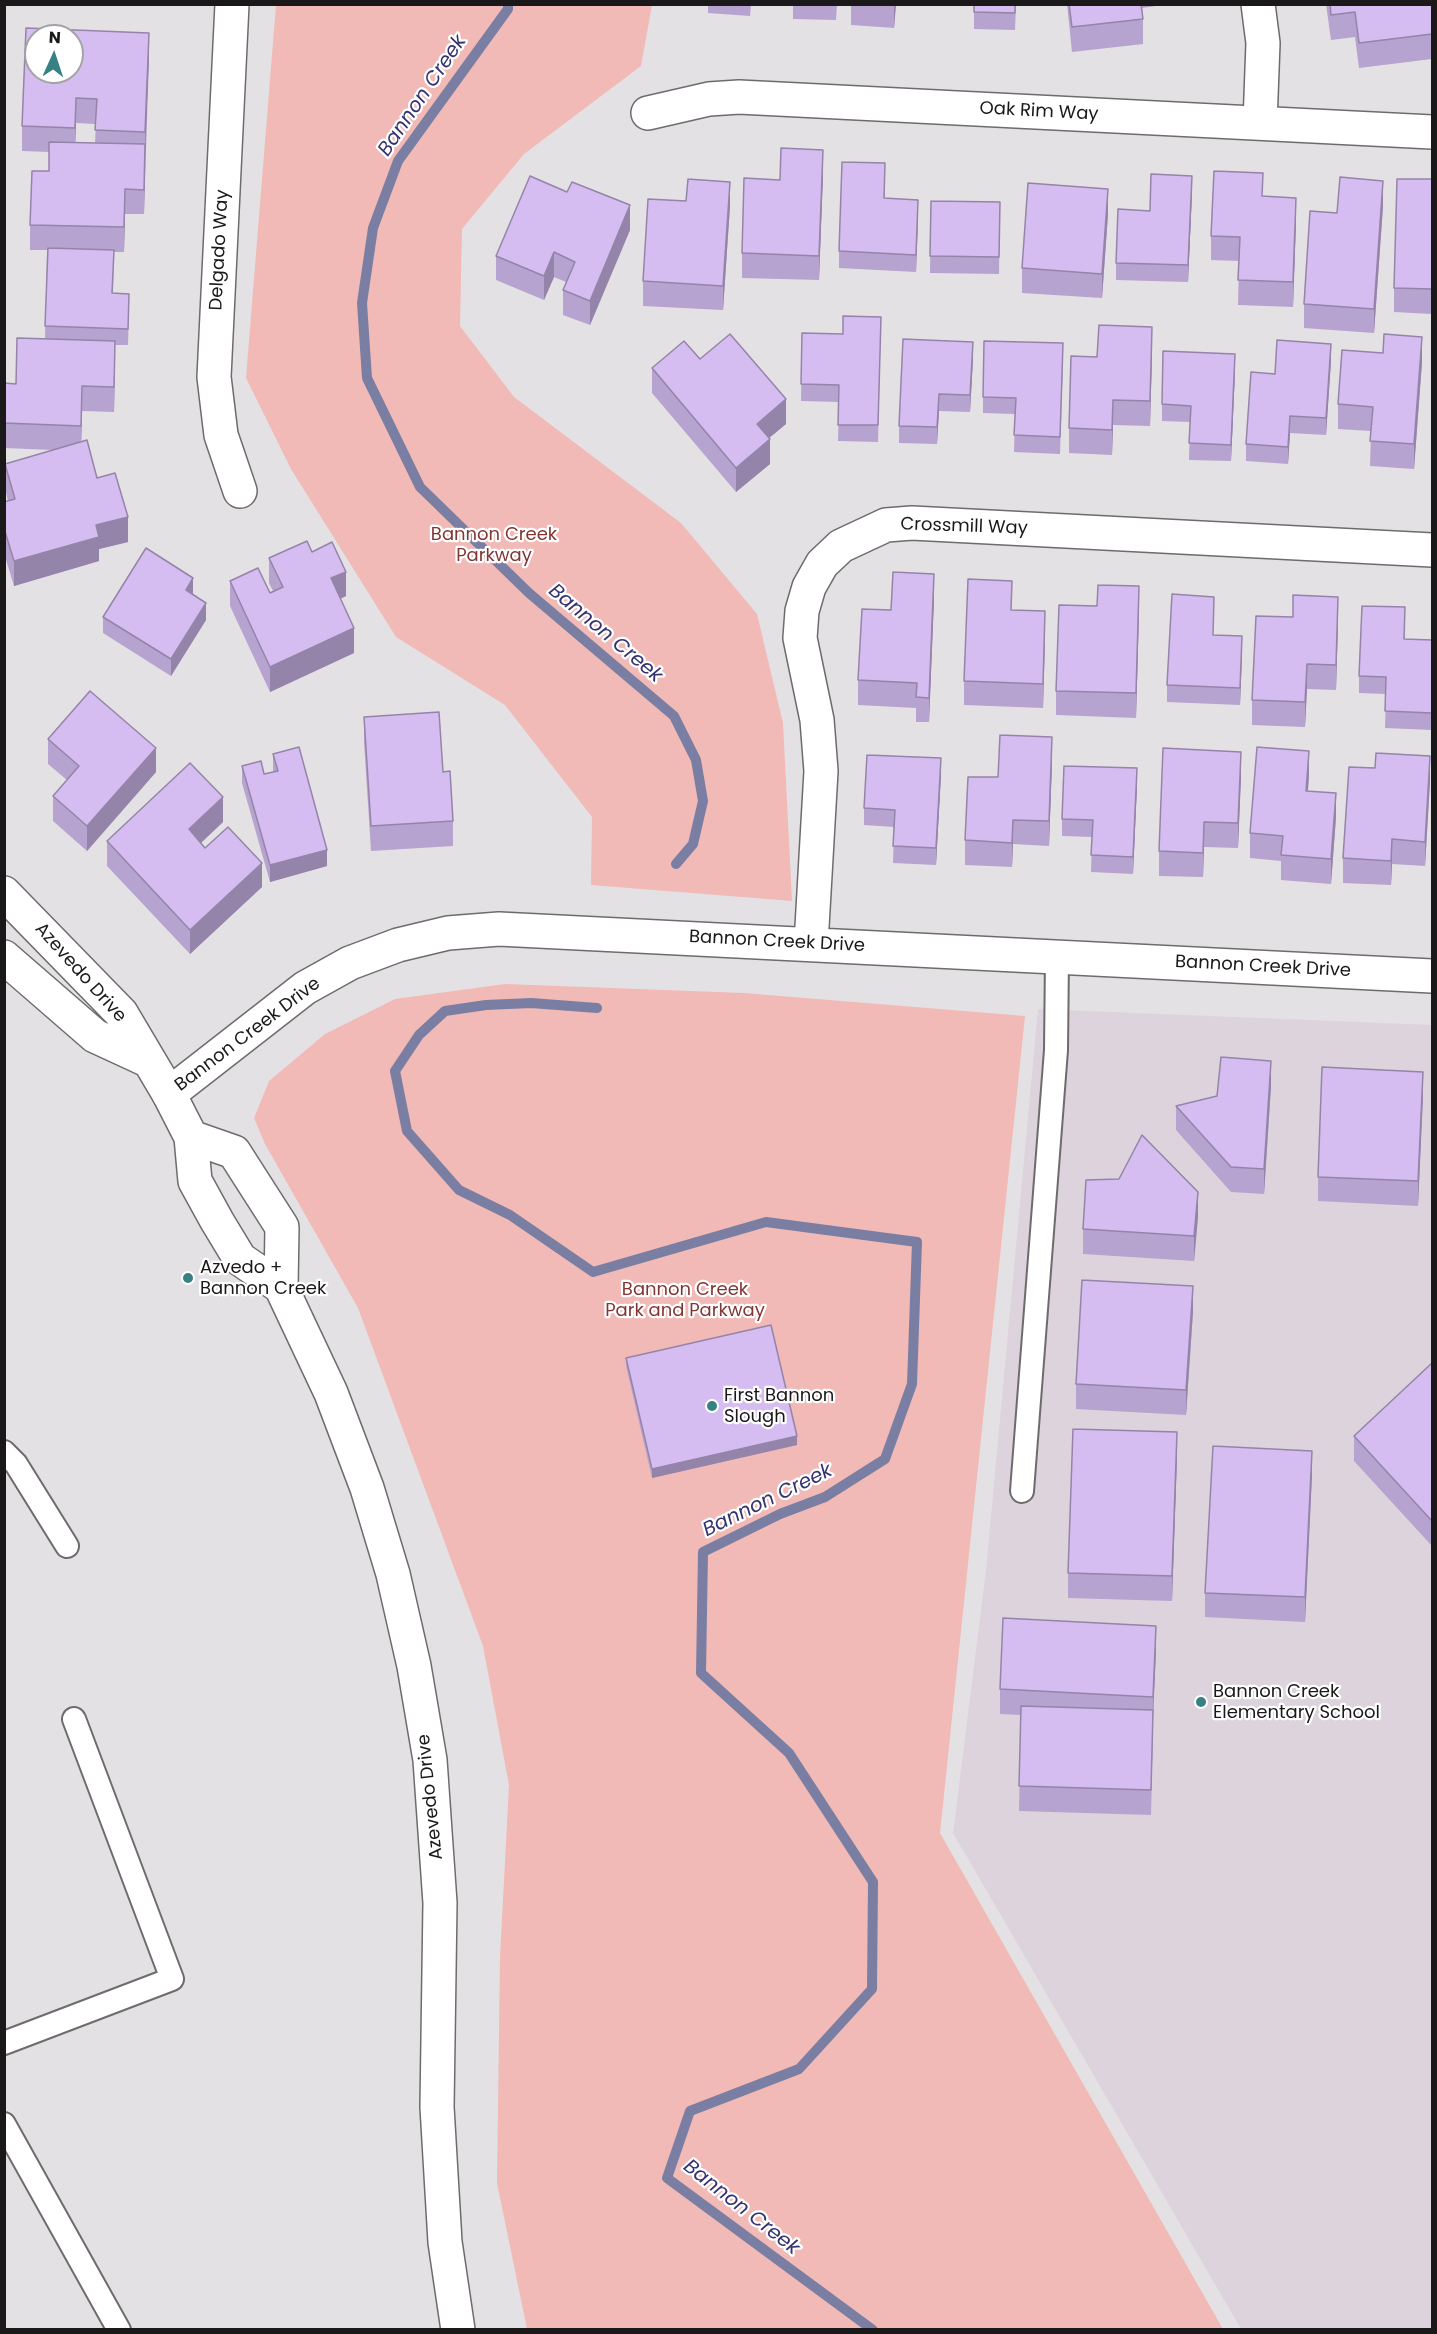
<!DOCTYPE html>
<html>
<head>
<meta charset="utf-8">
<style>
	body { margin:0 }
	#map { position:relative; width:1437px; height:2334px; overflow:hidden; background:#e4e1e4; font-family:Poppins,sans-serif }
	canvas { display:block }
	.frame { position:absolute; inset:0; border:6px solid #1a1819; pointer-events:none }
	.north { position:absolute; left:24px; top:24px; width:60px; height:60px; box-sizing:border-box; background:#fff; border:2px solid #a3a3a3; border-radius:50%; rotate:3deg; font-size:16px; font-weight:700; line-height:24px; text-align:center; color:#1a1819 }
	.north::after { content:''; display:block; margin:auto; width:21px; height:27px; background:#378084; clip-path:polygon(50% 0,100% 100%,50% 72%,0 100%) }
</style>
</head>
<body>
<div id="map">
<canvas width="1437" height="2334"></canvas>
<div class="frame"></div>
<div class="north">N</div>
</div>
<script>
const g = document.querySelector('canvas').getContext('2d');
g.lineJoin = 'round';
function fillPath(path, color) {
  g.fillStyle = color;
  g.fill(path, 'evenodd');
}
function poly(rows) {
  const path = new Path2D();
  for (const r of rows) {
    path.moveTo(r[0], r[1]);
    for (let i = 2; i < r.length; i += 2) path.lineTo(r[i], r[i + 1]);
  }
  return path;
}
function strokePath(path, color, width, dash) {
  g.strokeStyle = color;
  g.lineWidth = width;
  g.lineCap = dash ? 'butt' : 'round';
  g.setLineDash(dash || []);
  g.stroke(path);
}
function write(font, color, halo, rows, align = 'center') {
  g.font = font + ' Poppins,sans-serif';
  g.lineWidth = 4.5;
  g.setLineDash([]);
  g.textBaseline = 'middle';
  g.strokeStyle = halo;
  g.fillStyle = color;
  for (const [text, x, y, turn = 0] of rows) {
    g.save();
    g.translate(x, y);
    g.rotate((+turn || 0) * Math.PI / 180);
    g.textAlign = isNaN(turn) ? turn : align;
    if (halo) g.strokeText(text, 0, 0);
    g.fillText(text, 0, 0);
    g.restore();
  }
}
const built = poly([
	[1038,1009,1432,1025,1432,2329,1241,2329,953,1833,986,1570]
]);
const green = poly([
	[276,5,652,5,641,66,524,154,462,229,460,326,514,397,681,523,757,614,783,723,792,901,591,885,592,817,505,705,396,637,291,469,246,378],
	[505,984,744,993,1025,1016,940,1833,1223,2329,527,2329,497,2183,500,1957,509,1785,483,1646,358,1308,265,1144,254,1118,269,1081,325,1034,395,999]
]);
const stream = poly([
	[508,4,508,9,398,161,373,228,362,303,367,378,420,487,529,593,674,716,696,760,703,801,693,844,676,864],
	[597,1008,531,1003,486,1005,445,1011,419,1035,395,1071,407,1131,459,1190,510,1215,593,1272,766,1222,917,1242,912,1384,885,1459,825,1497,780,1514,703,1552,701,1673,789,1753,873,1882,872,1989,799,2069,690,2111,667,2178,873,2330]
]);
const service = poly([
	[4,1452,16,1464,67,1546],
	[1022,1491,1056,1050,1057,957],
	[4,2043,172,1979,74,1719],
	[4,2124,119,2330]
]);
const minor = poly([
	[232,4,214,377,221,435,240,491],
	[1258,4,1263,43,1260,123],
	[648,113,709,99,739,97,1432,132],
	[811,944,821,771,817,720,800,638,802,611,809,587,822,564,841,546,886,525,912,523,1432,550],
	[169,1094,305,988,350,963,398,945,448,933,499,929,1432,976]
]);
const tertiary = poly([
	[4,893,121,1013,169,1094,191,1137,195,1181,217,1221,240,1259,281,1287],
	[4,957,95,1036,147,1060],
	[191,1137,234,1152,282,1227,281,1287,331,1393,367,1488,393,1574,414,1666,430,1760,440,1903,437,2107,445,2242,458,2330]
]);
const wall = poly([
	[708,4,751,4,750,16,708,13],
	[793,4,837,4,836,20,793,19],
	[851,4,896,4,894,28,851,25],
	[974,4,1016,4,1015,30,974,29],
	[1067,4,1170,4,1142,8,1143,19,1143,44,1072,52],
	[1326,4,1432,4,1432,59,1359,68,1355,37,1331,40],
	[149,58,144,214,125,214,124,252,114,252,113,293,129,311,128,345,115,345,114,412,82,411,81,442,128,542,99,549,99,561,14,586,4,553,4,502,8,501,5,488,5,464,53,450,4,448,4,383,16,384,45,339,47,250,30,250,30,225,49,171,49,152,22,151,22,126],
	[76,123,96,124,95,143,75,142],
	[823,175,819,280,742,278,742,253,780,180],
	[1432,179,1432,314,1394,312,1394,288],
	[885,180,885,198,918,217,916,272,839,268,839,251],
	[1192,193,1188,282,1116,280,1116,263,1150,211],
	[1263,197,1296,222,1293,307,1238,305,1239,261,1211,260,1211,236],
	[931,201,1000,202,999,274,930,273],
	[730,206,723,310,643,306,643,281],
	[1383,206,1374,333,1304,328,1304,304],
	[1108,214,1102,298,1022,293,1022,268],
	[630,230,590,325,563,315,563,290,566,282,554,277,544,300,496,280,496,256],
	[881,317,878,442,838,441,839,402,801,401,802,333,843,334],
	[1152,352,1150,426,1113,425,1112,455,1069,453,1069,428,1097,357],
	[700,359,786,424,769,438,770,464,736,492,652,393,652,368],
	[973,359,970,412,939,411,937,444,899,443,899,426],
	[1063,360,1060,454,1014,452,1015,414,983,413,983,397],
	[1331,361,1326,435,1290,433,1288,464,1246,461,1246,444,1275,374],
	[1422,362,1414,469,1370,466,1371,431,1338,429,1338,404],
	[1235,371,1231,461,1189,460,1190,422,1162,421,1162,404],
	[312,552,346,596,340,599,354,653,270,692,230,606,230,581,270,593,273,591,269,583,269,558],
	[193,594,206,620,171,676,103,633,103,617],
	[934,599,929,722,916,722,916,708,858,705,858,680,891,610],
	[1139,611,1136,718,1056,715,1056,691],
	[1214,614,1213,635,1242,653,1240,705,1167,702,1167,685],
	[1338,621,1336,690,1307,689,1305,727,1252,725,1252,700],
	[1405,624,1405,639,1432,640,1432,730,1385,728,1386,694,1359,693,1359,676],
	[1045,636,1043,708,964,705,964,681],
	[364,717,443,772,453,821,453,846,371,851,364,742],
	[48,739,156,772,87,851,53,821,53,796,67,780,48,764],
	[273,754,327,866,270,882,242,783,242,766,264,774,273,772],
	[1052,762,1049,846,1013,844,1012,867,965,865,965,840,998,777],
	[941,775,936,865,893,863,894,827,864,825,864,808],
	[1309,775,1308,791,1336,817,1331,884,1281,880,1281,861,1250,858,1250,833],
	[1241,776,1238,848,1204,847,1203,877,1159,876,1159,851],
	[1430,781,1425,866,1392,864,1391,885,1343,883,1343,858],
	[1137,785,1133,874,1091,872,1092,837,1062,836,1062,819],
	[223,822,201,843,205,848,262,887,190,954,107,866,107,841],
	[1271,1086,1264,1194,1231,1192,1176,1130,1176,1106],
	[1423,1096,1418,1206,1318,1201,1318,1177],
	[1198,1217,1194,1261,1083,1254,1083,1229],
	[1193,1311,1186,1415,1076,1409,1076,1384],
	[626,1358,797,1445,652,1478,626,1366],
	[1432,1363,1432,1546,1354,1461,1354,1436],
	[1177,1457,1172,1601,1068,1598,1068,1573],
	[1312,1475,1305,1622,1205,1617,1205,1593],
	[1156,1650,1153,1717,1151,1815,1019,1811,1021,1715,1000,1714,1000,1689]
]);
const shadedWall = poly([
	[894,4,896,4,894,28],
	[149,33,149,58,145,157,145,132],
	[76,98,76,123,75,153,75,128],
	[145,144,145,169,144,214,144,190],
	[823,150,823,175,819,280,819,256],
	[1192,176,1192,193,1188,282,1188,265],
	[1383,181,1383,206,1374,333,1374,309],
	[730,182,730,206,723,310,723,286],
	[125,189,125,214,124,252,124,227],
	[1108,189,1108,214,1102,298,1102,274],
	[1296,198,1296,222,1293,307,1293,282],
	[918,200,918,217,916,272,916,255],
	[630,205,630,230,590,325,590,301],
	[554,252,554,277,544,300,544,276],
	[1152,327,1152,352,1150,426,1150,401],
	[1422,337,1422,362,1414,469,1414,444],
	[115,341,115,366,114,412,114,387],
	[973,342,973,359,970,412,970,395],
	[1331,344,1331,361,1326,435,1326,418],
	[1235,354,1235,371,1231,461,1231,445],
	[82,386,82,411,81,451,81,426],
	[939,394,939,411,937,444,937,427],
	[786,399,786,424,757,448,757,424],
	[1113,400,1113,425,1112,455,1112,430],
	[1290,416,1290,433,1288,464,1288,447],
	[770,439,770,464,736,492,736,468],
	[128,517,128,542,99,549,99,561,14,586,14,561,96,525],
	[346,572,346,596,331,603,331,578],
	[934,574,934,599,929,722,929,698],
	[193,578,193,595,186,590],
	[1139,586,1139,611,1136,718,1136,693],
	[1338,597,1338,621,1336,690,1336,665],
	[206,603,206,620,171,676,171,659],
	[1045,611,1045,636,1043,708,1043,684],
	[354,628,354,653,270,692,270,667],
	[1242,636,1242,653,1240,705,1240,688],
	[1307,664,1307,689,1305,727,1305,702],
	[1052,737,1052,762,1049,846,1049,821],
	[156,748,156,772,87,851,87,826],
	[1309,751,1309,775,1306,815,1306,791],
	[1241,752,1241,776,1238,848,1238,823],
	[1430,756,1430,781,1425,866,1425,842],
	[941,758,941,775,936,865,936,848],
	[1137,768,1137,785,1133,874,1133,857],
	[1336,793,1336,817,1331,884,1331,859],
	[223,797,223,822,189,854,189,829],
	[1013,820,1013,844,1012,867,1012,843],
	[1204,822,1204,847,1203,877,1203,853],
	[1392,839,1392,864,1391,885,1391,861],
	[327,850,327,866,270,882,270,865],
	[262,863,262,887,190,954,190,930],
	[1271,1061,1271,1086,1264,1194,1264,1169],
	[1423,1072,1423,1096,1418,1206,1418,1181],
	[1198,1192,1198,1217,1194,1261,1194,1236],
	[1193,1286,1193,1311,1186,1415,1186,1390],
	[1177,1432,1177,1457,1172,1601,1172,1576],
	[797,1436,797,1445,652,1478,652,1469],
	[1312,1451,1312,1475,1305,1622,1305,1597],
	[1156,1626,1156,1650,1153,1717,1151,1815,1153,1697]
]);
const building = poly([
	[974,4,1015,4,1015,13,974,12,974,4],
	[1069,4,1141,4,1143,19,1072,27,1069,4],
	[1330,4,1432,4,1432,34,1359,43,1355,12,1331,15,1330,4],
	[26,28,149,33,145,132,95,130,97,99,76,98,75,128,22,126,26,28],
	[36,36,72,36,72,72,36,72,36,36],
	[49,142,145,144,144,190,125,189,124,227,30,225,32,171,49,171,49,142],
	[781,148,823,150,819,256,742,253,744,178,780,180,781,148],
	[842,162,885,163,884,198,918,200,916,255,839,251,842,162],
	[1214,171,1263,173,1262,196,1296,198,1293,282,1238,280,1240,237,1211,236,1214,171],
	[1151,174,1192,176,1188,265,1116,263,1118,209,1150,211,1151,174],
	[530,176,567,192,572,182,630,205,590,301,563,290,575,262,554,252,544,276,496,256,530,176],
	[1340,177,1383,181,1374,309,1304,304,1310,211,1337,213,1340,177],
	[688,179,730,182,723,286,643,281,648,199,686,201,688,179],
	[1397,179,1432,179,1432,289,1394,288,1397,179],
	[1028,183,1108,189,1102,274,1022,268,1028,183],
	[931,201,1000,202,999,257,930,256,931,201],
	[48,248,114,250,112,293,129,294,128,329,45,326,48,248],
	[843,316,881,317,878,425,838,425,839,385,801,384,802,333,843,334,843,316],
	[1099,325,1152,327,1150,401,1113,400,1112,430,1069,428,1071,356,1097,357,1099,325],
	[730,334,786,399,757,424,770,439,736,468,652,368,684,341,700,359,730,334],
	[1384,334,1422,337,1414,444,1370,441,1373,407,1338,404,1342,350,1383,353,1384,334],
	[17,338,115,341,114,387,82,386,81,426,4,423,4,383,16,384,17,338],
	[903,339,973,342,970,395,939,394,937,427,899,426,903,339],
	[1277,340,1331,344,1326,418,1290,416,1288,447,1246,444,1251,372,1275,374,1277,340],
	[984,341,1063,343,1060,437,1014,435,1016,398,983,397,984,341],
	[1163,351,1235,354,1231,445,1189,443,1191,406,1162,404,1163,351],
	[87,440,97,478,115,473,128,517,96,525,99,537,14,561,4,528,4,502,15,499,5,464,87,440],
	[307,541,312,552,332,542,346,572,331,578,354,628,270,667,230,581,258,568,270,593,283,587,269,558,307,541],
	[146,548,193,578,186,590,206,603,171,659,103,617,146,548],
	[893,572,934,574,929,698,916,697,917,683,858,680,862,609,891,610,893,572],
	[968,579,1012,581,1011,610,1045,611,1043,684,964,681,968,579],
	[1098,585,1139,586,1136,693,1056,691,1059,605,1097,606,1098,585],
	[1172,594,1214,597,1213,635,1242,636,1240,688,1167,685,1172,594],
	[1293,595,1338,597,1336,665,1307,664,1305,702,1252,700,1256,616,1293,617,1293,595],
	[1362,606,1405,607,1404,639,1432,640,1432,713,1385,711,1386,677,1359,676,1362,606],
	[90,691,156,748,87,826,53,796,79,766,48,739,90,691],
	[439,712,443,772,450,771,453,821,371,826,364,717,439,712],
	[1000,735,1052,737,1049,821,1013,820,1012,843,965,840,968,777,998,777,1000,735],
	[299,747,327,850,270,865,242,766,261,761,264,774,278,771,273,754,299,747],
	[1257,747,1309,751,1306,791,1336,793,1331,859,1281,855,1283,836,1250,833,1257,747],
	[1163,748,1241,752,1238,823,1204,822,1203,853,1159,851,1163,748],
	[1376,753,1430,756,1425,842,1392,839,1391,861,1343,858,1349,767,1375,768,1376,753],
	[867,755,941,758,936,848,893,846,895,810,864,808,867,755],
	[190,763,223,797,189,829,205,848,228,827,262,863,190,930,107,841,190,763],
	[1064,766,1137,768,1133,857,1091,855,1093,820,1062,819,1064,766],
	[1221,1057,1271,1061,1264,1169,1231,1167,1176,1106,1217,1096,1221,1057],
	[1322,1067,1423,1072,1418,1181,1318,1177,1322,1067],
	[1142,1135,1198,1192,1194,1236,1083,1229,1086,1180,1119,1179,1142,1135],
	[1082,1280,1193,1286,1186,1390,1076,1384,1082,1280],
	[771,1325,797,1436,652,1469,626,1358,771,1325],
	[1432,1363,1432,1521,1354,1436,1432,1363],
	[1073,1429,1177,1432,1172,1576,1068,1573,1073,1429],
	[1213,1446,1312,1451,1305,1597,1205,1593,1213,1446],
	[1003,1618,1156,1626,1153,1697,1000,1689,1003,1618],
	[1021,1706,1153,1710,1151,1790,1019,1786,1021,1706]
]);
const markers = [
	[188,1278,6,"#378084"],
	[712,1406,6,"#378084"],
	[1201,1702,6,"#378084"]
];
const streetNames = [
	["Oak Rim Way",1039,112,3],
	["Delgado Way",220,250,-87],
	["Crossmill Way",964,527,2],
	["Bannon Creek Drive",777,942,3],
	["Bannon Creek Drive",1263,967,3],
	["Azevedo Drive",80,973,48],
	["Bannon Creek Drive",248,1035,-37],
	["Azevedo Drive",431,1797,-96]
];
const parkNames = [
	["Bannon Creek",494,535],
	["Parkway",494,556],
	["Bannon Creek",685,1290],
	["Park and Parkway",685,1311]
];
const poiNames = [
	["Azvedo +",200,1268],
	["Bannon Creek",200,1289],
	["First Bannon",724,1396],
	["Slough",724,1417],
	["Bannon Creek",1213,1692],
	["Elementary School",1213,1713]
];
const waterNames = [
	["Bannon Creek",423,96,-56],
	["Bannon Creek",605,634,40],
	["Bannon Creek",768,1501,-26],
	["Bannon Creek",741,2208,38]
];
fillPath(built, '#ddd3dc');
fillPath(green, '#f1bab6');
strokePath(stream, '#7b7ea3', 10);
strokePath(service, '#6e6b6d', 26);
strokePath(minor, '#6e6b6d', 36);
strokePath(tertiary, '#6e6b6d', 36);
strokePath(service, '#fff', 22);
strokePath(minor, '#fff', 33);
strokePath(tertiary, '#fff', 33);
fillPath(wall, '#b7a3cf');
fillPath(shadedWall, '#9584a9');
fillPath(building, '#d5bdf1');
strokePath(building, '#9584a9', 1.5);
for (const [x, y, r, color] of markers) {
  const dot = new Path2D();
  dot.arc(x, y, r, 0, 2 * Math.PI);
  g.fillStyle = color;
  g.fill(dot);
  strokePath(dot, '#fff', 2);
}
write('18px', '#1a1819', '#fff', streetNames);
write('18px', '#813634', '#fff', parkNames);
write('18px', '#1a1819', '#fff', poiNames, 'left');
write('italic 20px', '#333372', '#fff', waterNames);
</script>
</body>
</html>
